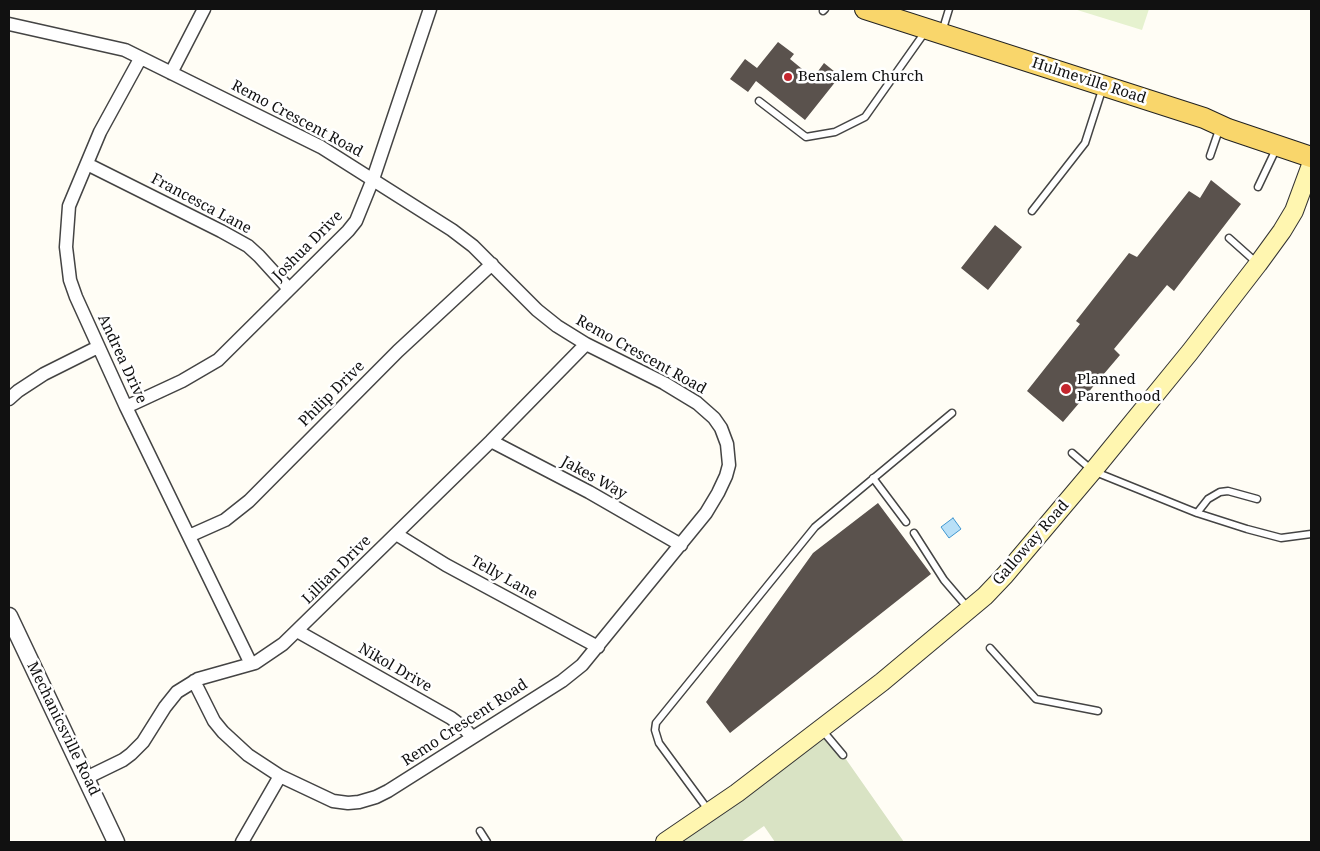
<!DOCTYPE html>
<html>
<head>
<meta charset="utf-8">
<style>
	body { margin:0 }
	#map { position:relative; width:1320px; height:851px; overflow:hidden; background:#fffdf5; font-family:"Noto Serif",serif }
	canvas { display:block }
	.frame { position:absolute; inset:0; border:10px solid #111; pointer-events:none }
</style>
</head>
<body>
<div id="map">
<canvas width="1320" height="851"></canvas>
<div class="frame"></div>
</div>
<script>
const g = document.querySelector('canvas').getContext('2d');
g.lineJoin = 'round';
function fillPath(path, color) {
  g.fillStyle = color;
  g.fill(path, 'evenodd');
}
function poly(rows) {
  const path = new Path2D();
  for (const r of rows) {
    path.moveTo(r[0], r[1]);
    for (let i = 2; i < r.length; i += 2) path.lineTo(r[i], r[i + 1]);
  }
  return path;
}
function strokePath(path, color, width, dash) {
  g.strokeStyle = color;
  g.lineWidth = width;
  g.lineCap = dash ? 'butt' : 'round';
  g.setLineDash(dash || []);
  g.stroke(path);
}
function write(font, color, halo, rows, align = 'center') {
  g.font = font + ' "Noto Serif",serif';
  g.lineWidth = 5;
  g.setLineDash([]);
  g.textBaseline = 'middle';
  g.strokeStyle = halo;
  g.fillStyle = color;
  for (const [text, x, y, turn = 0] of rows) {
    g.save();
    g.translate(x, y);
    g.rotate((+turn || 0) * Math.PI / 180);
    g.textAlign = isNaN(turn) ? turn : align;
    if (halo) g.strokeText(text, 0, 0);
    g.fillText(text, 0, 0);
    g.restore();
  }
}
const cemetery = poly([
	[821,729,843,755,904,842,775,842,764,826,741,842,669,842]
]);
const pitch = poly([
	[1074,9,1149,9,1142,30]
]);
const water = poly([
	[953,518,961,529,949,538,941,527,953,518]
]);
const building = poly([
	[778,42,794,54,790,59,813,78,824,63,840,76,805,120,756,81,748,92,730,79,745,59,757,68],
	[1211,180,1241,204,1174,291,1167,285,1114,349,1120,355,1063,422,1027,391,1080,324,1076,321,1129,253,1137,257,1189,191,1200,198],
	[995,225,1022,247,988,290,961,268],
	[878,503,931,574,730,733,706,702,813,553]
]);
const service = poly([
	[823,11,825,9],
	[942,32,949,9],
	[759,101,806,137,835,132,865,117,925,32],
	[1210,156,1220,127],
	[1258,187,1277,147],
	[1032,211,1085,143,1103,87],
	[1229,238,1257,263],
	[1072,453,1093,471,1197,513,1208,499,1220,492,1228,491,1257,499],
	[873,478,906,522],
	[1197,513,1247,529,1281,538,1311,534],
	[914,533,944,580,968,608],
	[990,648,1036,699,1098,711],
	[822,730,843,755],
	[709,811,659,743,655,730,656,723,815,527,952,413],
	[480,831,487,842]
]);
const minor = poly([
	[9,24,125,50,321,147,452,230,473,246,537,310,557,326,586,344,664,383,697,403,714,418,721,428,727,444,729,465,726,476,718,493,706,513,582,665,562,681,388,791,376,797,359,802,348,803,333,801,280,776,248,755,223,732,214,721,194,681],
	[140,59,100,132,69,206,66,247,70,280,76,297,126,407,251,664],
	[171,73,204,9],
	[87,164,221,231,248,246,259,256,289,289],
	[9,399,18,391,44,374,98,347],
	[126,407,182,381,218,360,348,231,356,221,373,179,430,9],
	[491,441,589,492,681,545],
	[396,534,446,565,598,647],
	[189,536,225,520,249,501,398,351,492,264],
	[297,631,451,718,464,728,472,737],
	[86,778,123,760,131,754,143,742,165,707,177,692,198,679,255,663,283,644,491,441,586,344],
	[242,842,280,776]
]);
const tertiary = poly([
	[9,616,116,842]
]);
const secondary = poly([
	[665,842,737,793,882,682,985,596,1005,575,1097,466,1190,352,1258,264,1282,231,1294,211,1311,165]
]);
const primary = poly([
	[865,9,1204,118,1228,129,1311,157]
]);
const markers = [
	[788,77,5,"#c4262e"],
	[1066,389,6,"#c4262e"]
];
const poiNames = [
	["Bensalem Church",798,77],
	["Planned",1077,380],
	["Parenthood",1077,397]
];
const streetNames = [
	["Hulmeville Road",1089,81,18],
	["Remo Crescent Road",297,119,28],
	["Francesca Lane",201,204,28],
	["Joshua Drive",308,246,-45],
	["Remo Crescent Road",641,355,29],
	["Andrea Drive",122,359,65],
	["Philip Drive",332,394,-45],
	["Jakes Way",594,478,29],
	["Galloway Road",1031,543,-49],
	["Lillian Drive",337,570,-45],
	["Telly Lane",504,578,29],
	["Nikol Drive",395,668,30],
	["Remo Crescent Road",465,723,-33],
	["Mechanicsville Road",63,729,64]
];
fillPath(cemetery, '#d9e3c4');
fillPath(pitch, '#e6f2cf');
fillPath(water, '#b9e0f7');
strokePath(water, '#3f96cf', 1);
fillPath(building, '#5a524d');
strokePath(service, '#444', 9);
strokePath(minor, '#444', 15);
strokePath(tertiary, '#444', 19);
strokePath(secondary, '#333', 20);
strokePath(primary, '#222', 22);
strokePath(service, '#fff', 6);
strokePath(minor, '#fff', 12);
strokePath(tertiary, '#fff', 16);
strokePath(secondary, '#fff6b0', 18);
strokePath(primary, '#f9d66b', 20);
for (const [x, y, r, color] of markers) {
  const dot = new Path2D();
  dot.arc(x, y, r, 0, 2 * Math.PI);
  g.fillStyle = color;
  g.fill(dot);
  strokePath(dot, '#fff', 2);
}
write('15px', '#111', '#fff', poiNames, 'left');
write('15px', '#111', '#fff', streetNames);
</script>
</body>
</html>
